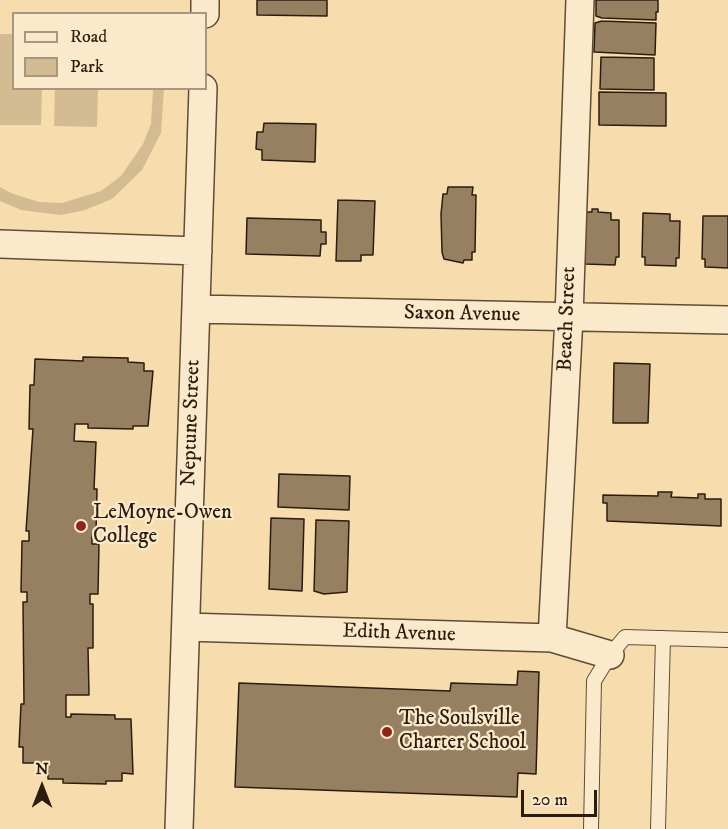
<!DOCTYPE html>
<html>
<head>
<meta charset="utf-8">
<style>
	body { margin:0 }
	#map { position:relative; width:728px; height:829px; overflow:hidden; background:#f7ddad; font-family:"IM FELL DW Pica",serif }
	canvas { display:block }
	.legend { position:absolute; left:12px; top:12px; width:195px; height:78px; box-sizing:border-box; background:#fae9ca; border:2px solid #a8977f; margin:0; padding:8px 10px; list-style:none; font-size:18px; color:#2c1c0e }
	.legend li { display:flex; align-items:center; gap:12px; height:30px }
	.legend b { width:30px; border:2px solid #a8977f }
	.north { position:absolute; left:12px; top:757px; width:60px; height:60px; -webkit-text-stroke:4px #fae9ca; paint-order:stroke; rotate:0deg; font-size:16px; font-weight:700; line-height:24px; text-align:center; color:#2c1c0e }
	.north::after { content:''; display:block; margin:auto; width:21px; height:27px; background:#2c1c0e; clip-path:polygon(50% 0,100% 100%,50% 72%,0 100%) }
	.scale { position:absolute; left:521px; top:790px; width:76px; height:27px; box-sizing:border-box; border:3px solid #2c1c0e; border-top:0; padding-left:8px; font-size:18px; line-height:21px; white-space:nowrap; color:#2c1c0e; -webkit-text-stroke:4px #fae9ca; paint-order:stroke }
</style>
</head>
<body>
<div id="map">
<canvas width="728" height="829"></canvas>
<ul class="legend">
<li><b style="height:8px;background:#fae9ca"></b>Road</li>
<li><b style="height:16px;background:#d4bc92"></b>Park</li>
</ul>
<div class="north">N</div>
<div class="scale">20 m</div>
</div>
<script>
const g = document.querySelector('canvas').getContext('2d');
g.lineJoin = 'round';
function fillPath(path, color) {
  g.fillStyle = color;
  g.fill(path, 'evenodd');
}
function poly(rows) {
  const path = new Path2D();
  for (const r of rows) {
    path.moveTo(r[0], r[1]);
    for (let i = 2; i < r.length; i += 2) path.lineTo(r[i], r[i + 1]);
  }
  return path;
}
function strokePath(path, color, width, dash) {
  g.strokeStyle = color;
  g.lineWidth = width;
  g.lineCap = dash ? 'butt' : 'round';
  g.setLineDash(dash || []);
  g.stroke(path);
}
function write(font, color, halo, rows, align = 'center') {
  g.font = font + ' "IM FELL DW Pica",serif';
  g.lineWidth = 4.5;
  g.setLineDash([]);
  g.textBaseline = 'middle';
  g.strokeStyle = halo;
  g.fillStyle = color;
  for (const [text, x, y, turn = 0] of rows) {
    g.save();
    g.translate(x, y);
    g.rotate((+turn || 0) * Math.PI / 180);
    g.textAlign = isNaN(turn) ? turn : align;
    if (halo) g.strokeText(text, 0, 0);
    g.fillText(text, 0, 0);
    g.restore();
  }
}
const green = poly([
	[0,34,13,34,14,88,42,89,41,125,0,125],
	[55,89,98,89,97,127,54,126],
	[153,89,164,89,161,133,142,170,112,199,85,210,61,215,21,210,0,201,0,187,11,193,39,202,62,203,101,191,121,176,143,144,151,124]
]);
const building = poly([
	[257,0,327,0,327,16,257,15,257,0],
	[596,0,658,0,658,12,656,12,656,20,602,18,596,16,596,0],
	[602,21,656,23,655,55,594,52,595,23,602,21],
	[601,57,654,58,654,90,600,89,601,57],
	[599,92,666,93,666,126,599,125,599,92],
	[264,123,316,124,315,162,262,160,262,150,256,149,257,132,263,132,264,123],
	[448,187,473,187,472,195,476,195,475,252,472,252,472,260,464,260,463,263,444,259,442,252,441,214,443,194,447,194,448,187],
	[338,200,375,201,373,255,361,255,361,261,336,261,338,200],
	[592,209,598,209,598,212,611,213,611,220,619,220,619,257,616,257,615,265,585,264,583,212,592,212,592,209],
	[643,213,670,214,670,221,680,221,679,258,676,258,676,266,645,265,645,257,642,257,643,213],
	[703,216,728,216,728,268,705,267,705,259,702,259,703,216],
	[247,218,321,220,321,232,326,232,326,244,321,244,320,256,246,254,247,218],
	[83,357,128,358,128,362,144,363,144,371,153,371,148,426,133,426,133,429,88,428,88,424,75,424,74,441,96,442,94,489,97,489,96,533,92,533,92,544,99,544,98,594,90,594,90,604,93,604,93,648,88,648,89,695,66,695,66,717,71,717,71,714,115,715,115,719,131,719,133,774,122,773,122,781,106,781,106,784,63,783,63,779,48,779,48,763,23,763,23,747,19,747,21,704,24,704,23,602,27,602,27,592,21,592,22,541,29,541,29,531,26,531,33,429,29,429,30,385,34,385,35,359,83,361,83,357],
	[614,363,650,364,648,423,613,423,614,363],
	[279,474,350,476,349,510,278,507,279,474],
	[658,492,672,492,671,497,698,498,698,494,705,494,705,499,721,499,721,526,607,521,607,503,603,503,603,495,658,496,658,492],
	[271,518,304,519,302,591,269,589,271,518],
	[316,520,349,521,347,592,324,594,314,591,316,520],
	[518,671,539,672,536,774,518,773,517,797,235,787,239,683,450,691,451,683,517,685,518,671]
]);
const service = poly([
	[591,829,594,681,610,655,625,637,728,640],
	[658,829,663,638]
]);
const minor = poly([
	[205,14,205,0],
	[0,244,198,251],
	[196,309,728,320],
	[186,627,552,638,610,655],
	[552,638,569,317,580,0],
	[179,829,203,88]
]);
const markers = [
	[81,526,6,"#8f2418"],
	[387,732,6,"#8f2418"]
];
const streetNames = [
	["Saxon Avenue",462,315,1],
	["Beach Street",568,319,-88],
	["Neptune Street",192,423,-88],
	["Edith Avenue",399,634,2]
];
const poiNames = [
	["LeMoyne-Owen",93,514],
	["College",93,538],
	["The Soulsville",399,720],
	["Charter School",399,744]
];
fillPath(green, '#d4bc92');
fillPath(building, '#968061');
strokePath(building, '#2c1c0e', 1.5);
strokePath(service, '#5f4c36', 16);
strokePath(minor, '#5f4c36', 30);
strokePath(service, '#fae9ca', 14);
strokePath(minor, '#fae9ca', 27);
for (const [x, y, r, color] of markers) {
  const dot = new Path2D();
  dot.arc(x, y, r, 0, 2 * Math.PI);
  g.fillStyle = color;
  g.fill(dot);
  strokePath(dot, '#fae9ca', 2);
}
write('21px', '#2c1c0e', '#fae9ca', streetNames);
write('21px', '#2c1c0e', '#fae9ca', poiNames, 'left');
</script>
</body>
</html>
